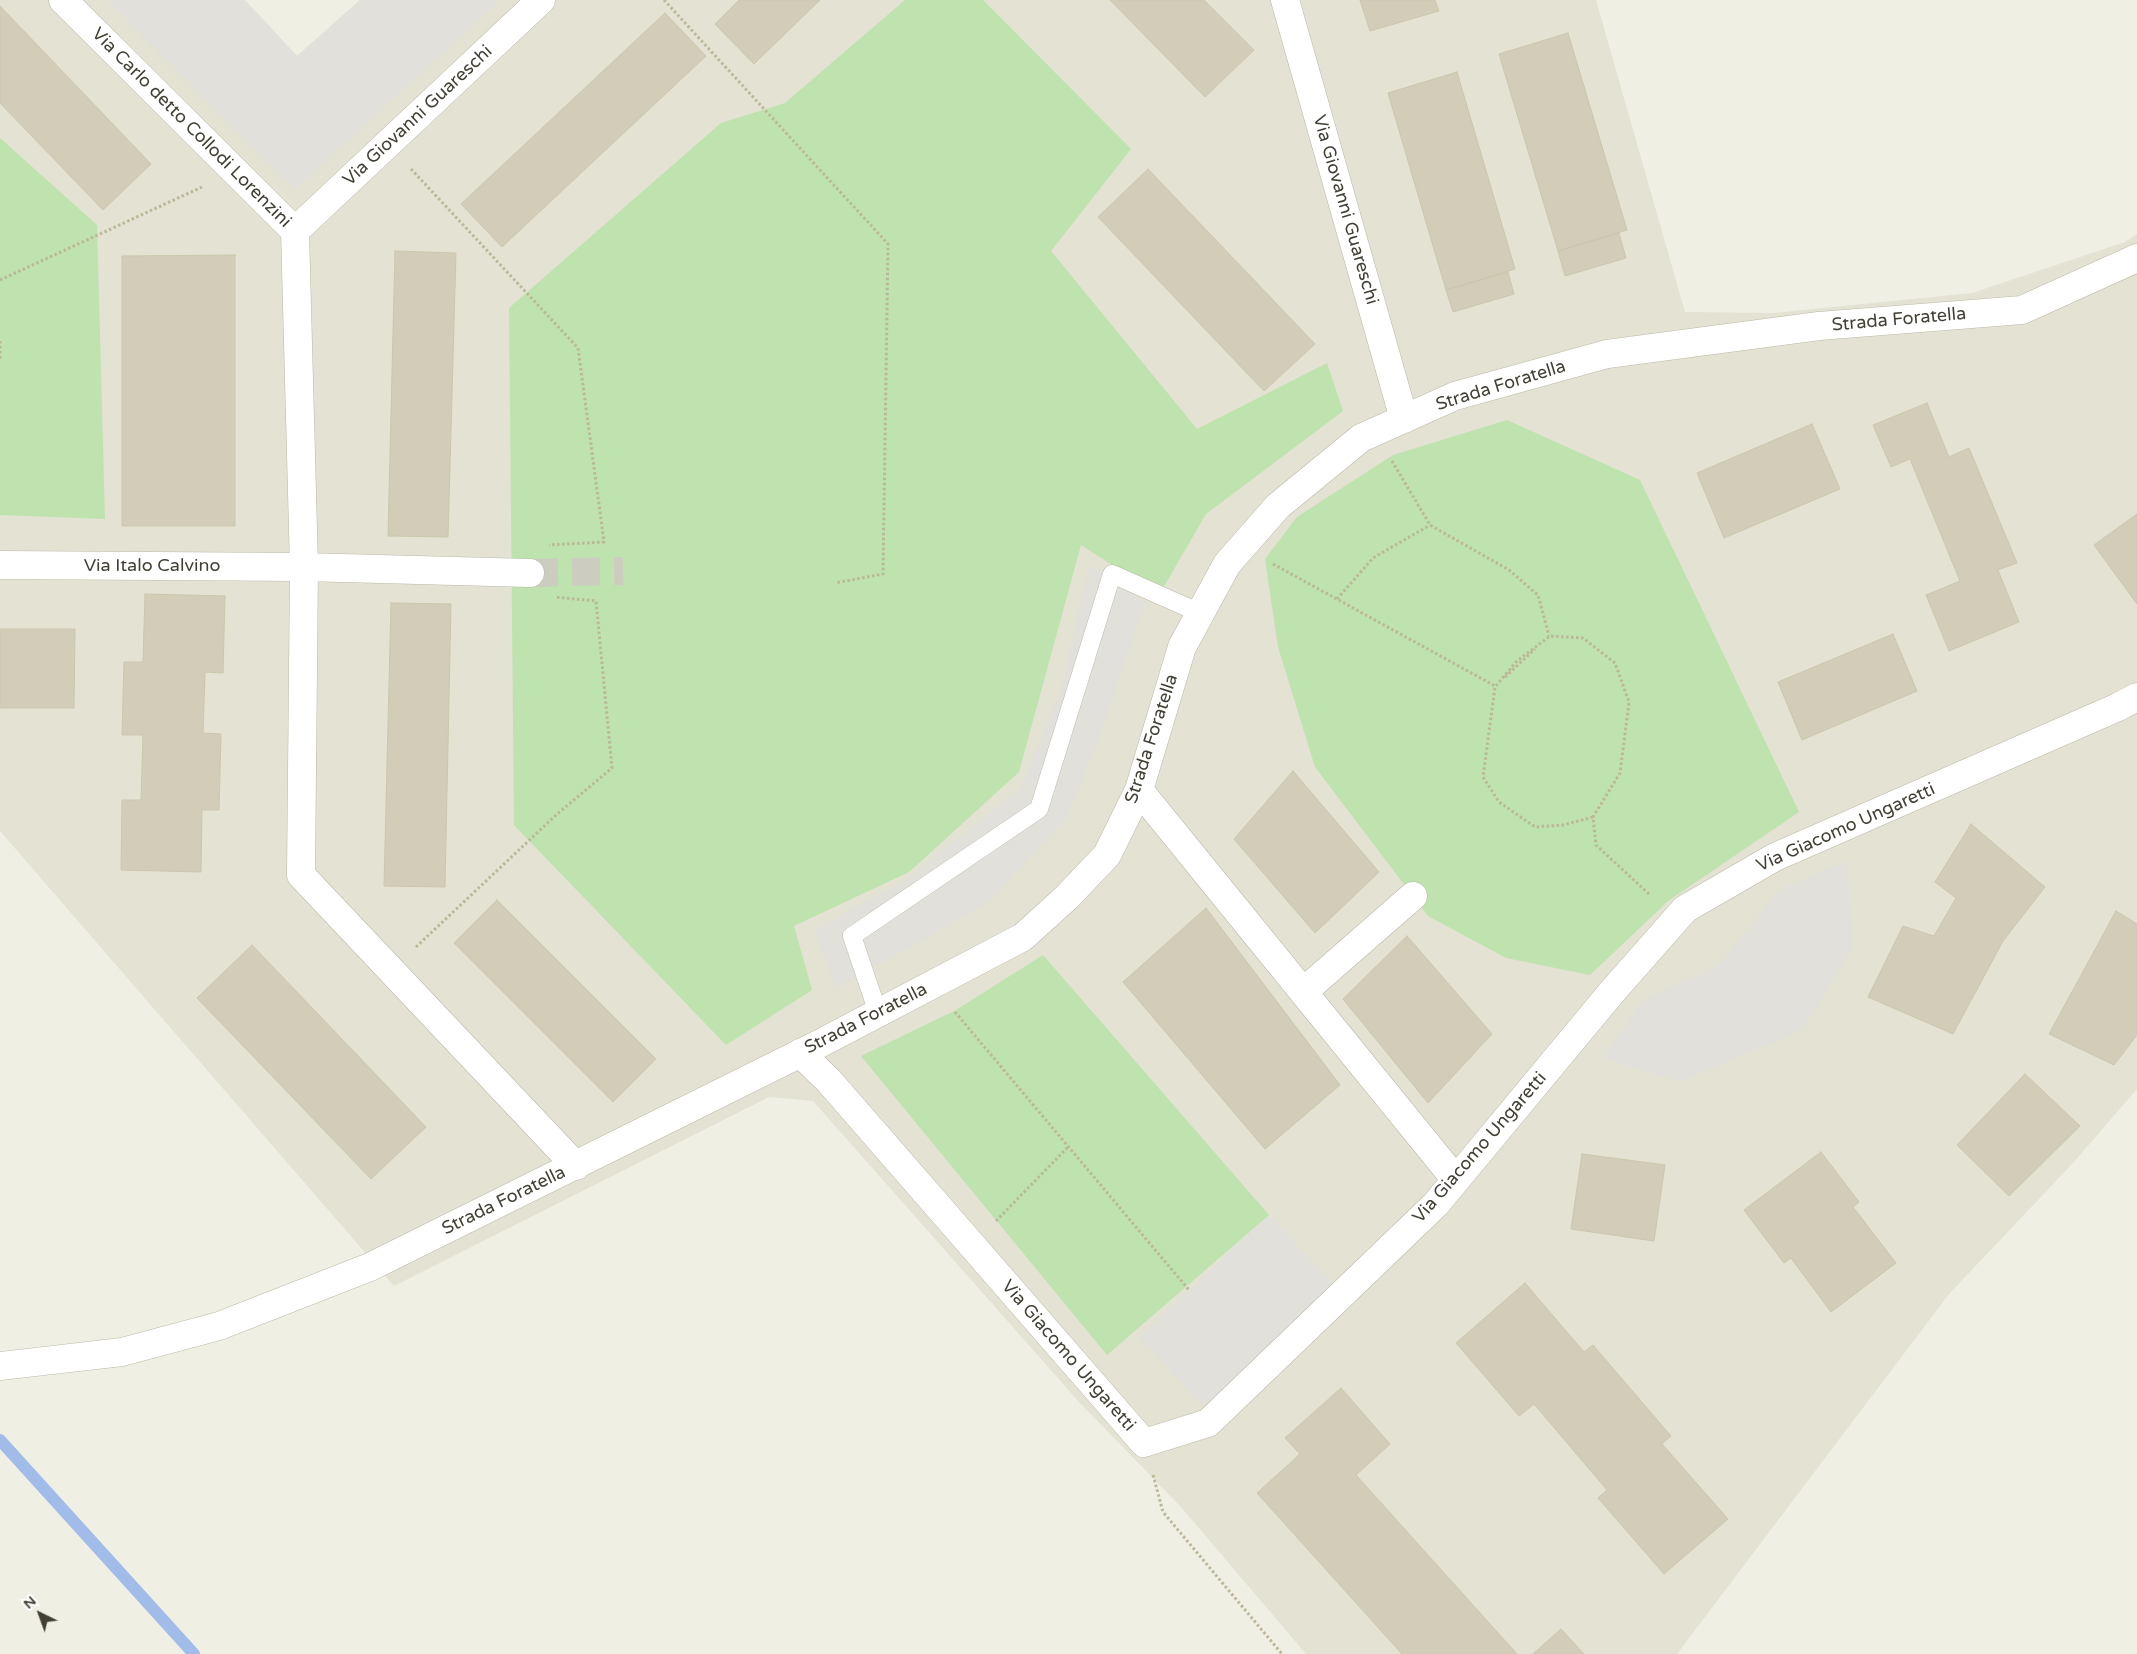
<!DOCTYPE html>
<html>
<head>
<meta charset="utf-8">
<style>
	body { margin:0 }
	#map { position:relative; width:2137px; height:1654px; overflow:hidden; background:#f0efe3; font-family:"Varela Round",sans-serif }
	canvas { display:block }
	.north { position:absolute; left:15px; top:1589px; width:50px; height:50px; -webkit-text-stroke:4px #fff; paint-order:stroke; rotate:318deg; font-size:14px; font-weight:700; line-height:20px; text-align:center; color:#423f34 }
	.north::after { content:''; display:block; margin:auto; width:18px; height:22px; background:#423f34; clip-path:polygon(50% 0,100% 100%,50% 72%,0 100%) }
</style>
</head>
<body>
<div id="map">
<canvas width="2137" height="1654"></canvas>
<div class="north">N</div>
</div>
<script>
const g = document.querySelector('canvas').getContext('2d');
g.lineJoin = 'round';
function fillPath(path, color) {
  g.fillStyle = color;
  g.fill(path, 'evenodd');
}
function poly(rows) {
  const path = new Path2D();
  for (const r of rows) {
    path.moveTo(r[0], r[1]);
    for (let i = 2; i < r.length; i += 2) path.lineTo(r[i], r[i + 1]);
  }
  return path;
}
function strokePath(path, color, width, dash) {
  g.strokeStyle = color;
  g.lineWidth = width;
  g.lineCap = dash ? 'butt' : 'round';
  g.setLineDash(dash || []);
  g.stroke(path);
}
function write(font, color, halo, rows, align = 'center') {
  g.font = font + ' "Varela Round",sans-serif';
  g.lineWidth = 5;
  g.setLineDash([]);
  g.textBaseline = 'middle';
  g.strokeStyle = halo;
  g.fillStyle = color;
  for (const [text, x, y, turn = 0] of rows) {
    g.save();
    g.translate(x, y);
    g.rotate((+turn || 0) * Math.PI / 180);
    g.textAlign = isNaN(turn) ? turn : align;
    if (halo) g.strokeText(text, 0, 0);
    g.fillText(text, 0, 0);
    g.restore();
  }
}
const residential = poly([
	[0,0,245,0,297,56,360,0,1596,0,1685,312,1774,313,1972,293,2125,242,2137,234,2137,1089,2073,1163,1949,1294,1677,1654,1306,1654,1181,1507,1079,1402,813,1101,769,1097,394,1286,0,831]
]);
const green = poly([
	[905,0,983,0,1131,149,1051,251,1197,429,1327,363,1343,411,1206,514,1159,595,1081,545,1019,772,909,872,794,926,812,990,726,1045,514,825,509,308,721,123,785,103],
	[0,138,97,225,105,519,0,515],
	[1507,420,1640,480,1799,812,1668,901,1590,975,1506,958,1428,916,1315,767,1278,647,1265,559,1297,517,1393,455],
	[1043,955,1269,1215,1107,1355,861,1056,956,1010]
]);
const parking = poly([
	[107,0,245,0,297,56,360,0,500,0,295,189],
	[1089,565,1145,603,1098,740,1067,817,986,904,836,988,814,930,906,880,1021,788,1061,690],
	[1847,861,1852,947,1803,1029,1679,1082,1603,1058,1643,1001,1719,965,1779,890],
	[1269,1215,1343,1295,1213,1416,1139,1337]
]);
const stream = poly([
	[0,1440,194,1654]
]);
const building = poly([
	[739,0,820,0,754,64,715,24,739,0],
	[1110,0,1204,0,1254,50,1205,97,1110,0],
	[1360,0,1435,0,1439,11,1370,31,1360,0],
	[0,6,151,164,103,210,0,103,0,6],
	[665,13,706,56,502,247,461,204,665,13],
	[1568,33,1627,230,1558,251,1499,54,1568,33],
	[1457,72,1515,269,1446,290,1388,93,1457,72],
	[1148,169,1315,344,1264,391,1098,217,1148,169],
	[1619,233,1626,258,1565,276,1558,251,1619,233],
	[395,251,456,253,448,537,388,536,395,251],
	[235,255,235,526,122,526,122,256,235,255],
	[1508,272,1514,294,1453,312,1446,290,1508,272],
	[1927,403,1949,457,1969,448,2017,563,1998,570,2019,622,1949,651,1926,595,1960,581,1910,459,1891,467,1873,425,1927,403],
	[1812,424,1840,489,1724,538,1697,473,1812,424],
	[2137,514,2137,604,2094,545,2137,514],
	[145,594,225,596,223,673,205,672,203,733,221,734,219,810,202,810,201,872,121,870,122,800,141,800,143,735,122,735,124,662,143,662,145,594],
	[391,603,451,604,445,887,384,886,391,603],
	[0,629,75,629,74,708,0,708,0,629],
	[1893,634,1917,691,1802,740,1778,682,1893,634],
	[1293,771,1379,872,1315,933,1234,839,1293,771],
	[1971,824,2045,887,2003,941,1953,1034,1868,997,1903,926,1934,936,1956,898,1935,882,1971,824],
	[497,900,656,1059,613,1102,454,943,497,900],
	[1206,908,1340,1085,1265,1149,1123,982,1206,908],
	[2116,911,2137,924,2137,1035,2114,1065,2049,1034,2116,911],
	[1407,936,1492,1034,1428,1103,1343,999,1407,936],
	[252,945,426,1127,371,1179,197,998,252,945],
	[2025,1074,2080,1126,2009,1196,1957,1145,2025,1074],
	[1821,1152,1859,1202,1853,1207,1896,1263,1831,1312,1791,1258,1784,1263,1744,1210,1821,1152],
	[1582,1154,1665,1165,1654,1241,1571,1229,1582,1154],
	[1525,1283,1584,1352,1593,1345,1671,1436,1662,1444,1728,1519,1664,1574,1598,1498,1607,1490,1534,1404,1519,1416,1456,1343,1525,1283],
	[1341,1388,1390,1444,1356,1475,1517,1654,1402,1654,1257,1493,1300,1454,1285,1438,1341,1388],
	[1561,1629,1584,1654,1533,1654,1561,1629]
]);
const streetTunnel = poly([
	[530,573,623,571]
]);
const path = poly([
	[664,0,888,244,883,574,835,583],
	[411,169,578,348,604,542,549,545],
	[0,280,202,187],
	[0,341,0,360],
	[1392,461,1430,525,1509,570,1538,595,1549,636],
	[1273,564,1495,686],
	[1337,599,1373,558,1430,525],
	[1505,677,1535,649],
	[1593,817,1563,825,1535,827,1499,802,1483,777,1495,687,1517,661,1550,636,1583,638,1615,663,1629,702,1620,773,1593,817,1596,845,1650,895],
	[416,947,556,815,612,768,596,601,555,597],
	[955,1012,1189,1290],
	[996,1221,1069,1146],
	[1153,1475,1163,1512,1282,1654]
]);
const lane = poly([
	[878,1013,852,936,1039,809,1112,574,1200,613]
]);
const street = poly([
	[63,0,295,231,304,567,301,875,576,1166],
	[1285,0,1404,419],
	[295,231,541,0],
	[0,565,304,567,530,573],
	[1139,790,1456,1180],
	[1303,992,1413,896],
	[800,1053,829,1081,1144,1443,1208,1423,1436,1204,1611,993,1685,909,1775,857,2118,707,2137,697],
	[0,1366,122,1352,219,1326,370,1267,819,1044,1023,937,1067,897,1107,855,1139,790,1182,647,1227,564,1278,506,1361,438,1455,396,1607,354,1819,326,2022,310,2137,258]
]);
const streetNames = [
	["Via Giovanni Guareschi",418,116,-43],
	["Via Carlo detto Collodi Lorenzini",191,128,45],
	["Via Giovanni Guareschi",1345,210,74],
	["Strada Foratella",1899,320,-5],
	["Strada Foratella",1501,386,-17],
	["Via Italo Calvino",152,566],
	["Strada Foratella",1152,739,-72],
	["Via Giacomo Ungaretti",1846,828,-24],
	["Strada Foratella",866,1019,-27],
	["Via Giacomo Ungaretti",1480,1148,-49],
	["Strada Foratella",504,1201,-26],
	["Via Giacomo Ungaretti",1068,1356,49]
];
fillPath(residential, '#e4e2d2');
fillPath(green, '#bee3ae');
fillPath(parking, '#e1e0db');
strokePath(stream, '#a2bcea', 12);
fillPath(building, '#d1cdb9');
strokePath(building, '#cbc7ad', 1);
strokePath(streetTunnel, '#cdccc0', 28, [28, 14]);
strokePath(lane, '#bbb9a7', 19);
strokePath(street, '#bbb9a7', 29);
strokePath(path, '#bcb799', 3, [2.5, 2.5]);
strokePath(lane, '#fff', 18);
strokePath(street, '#fff', 28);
write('18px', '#423f34', '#fff', streetNames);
</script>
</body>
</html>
